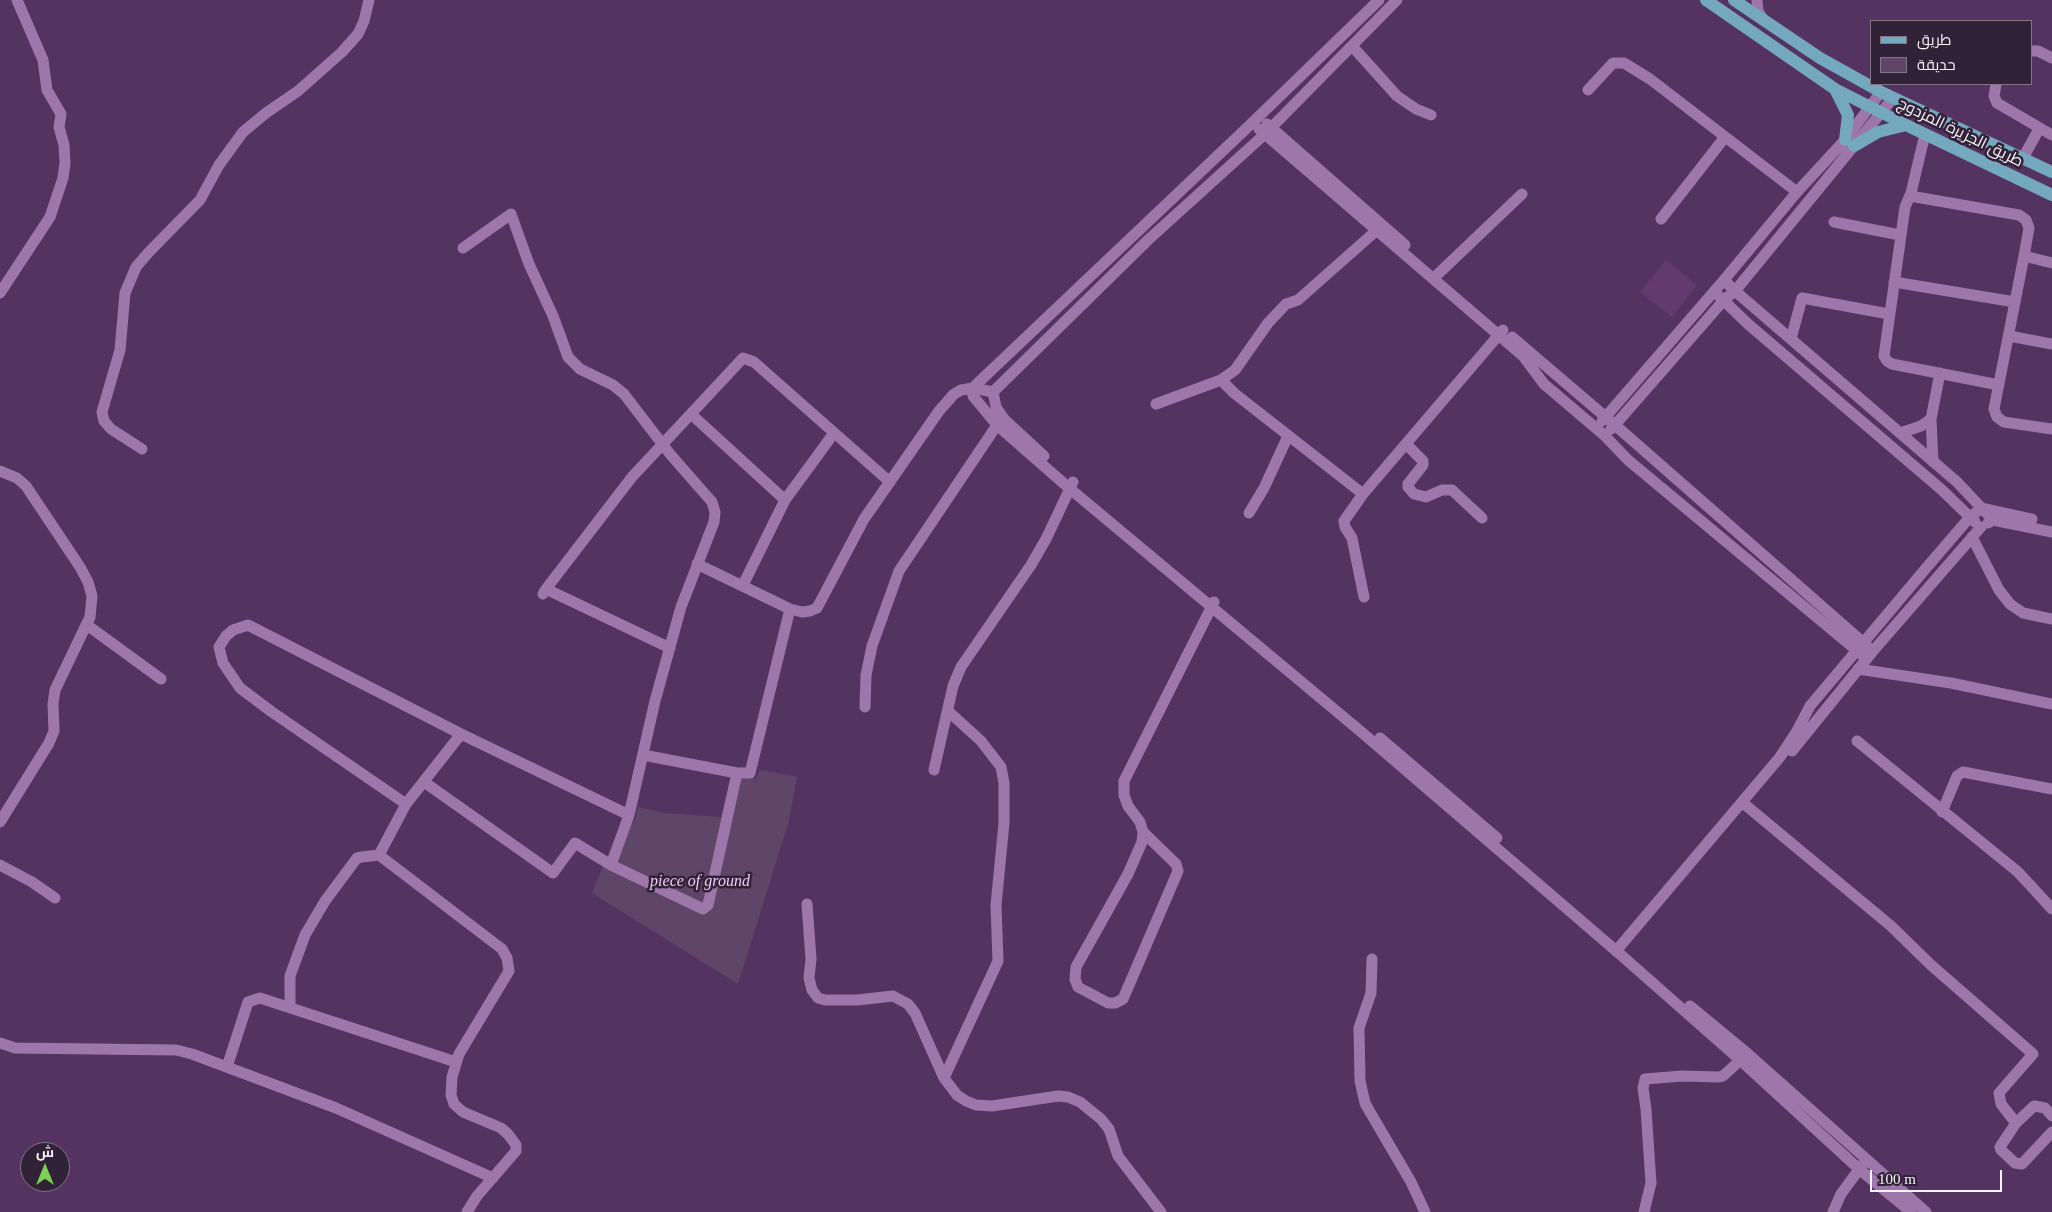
<!DOCTYPE html>
<html>
<head>
<meta charset="utf-8">
<style>
	body { margin:0 }
	#map { position:relative; width:2052px; height:1212px; overflow:hidden; background:#553361; font-family:"Times New Roman",Cairo,serif }
	canvas { display:block }
	.legend { position:absolute; left:1870px; top:20px; width:162px; height:65px; box-sizing:border-box; background:#322237; border:1px solid #827586; margin:0; padding:6px 9px; list-style:none; font-size:15px; color:#f9f1fc }
	.legend li { display:flex; align-items:center; gap:10px; height:25px }
	.legend b { width:25px; border:1px solid #827586 }
	.north { position:absolute; left:20px; top:1142px; width:50px; height:50px; box-sizing:border-box; background:#322237; border:1px solid #827586; border-radius:50%; rotate:0deg; font-size:14px; font-weight:700; line-height:20px; text-align:center; color:#f9f1fc }
	.north::after { content:''; display:block; margin:auto; width:18px; height:22px; background:#7cd155; clip-path:polygon(50% 0,100% 100%,50% 72%,0 100%) }
	.scale { position:absolute; left:1870px; top:1170px; width:132px; height:22px; box-sizing:border-box; border:2px solid #f9f1fc; border-top:0; padding-left:6px; font-size:15px; line-height:18px; white-space:nowrap; color:#f9f1fc; -webkit-text-stroke:4px #322237; paint-order:stroke }
</style>
</head>
<body>
<div id="map">
<canvas width="2052" height="1212"></canvas>
<ul class="legend">
<li><b style="height:6px;background:#73a8be"></b>طريق</li>
<li><b style="height:14px;background:#5f4668"></b>حديقة</li>
</ul>
<div class="north">ش</div>
<div class="scale">100 m</div>
</div>
<script>
const g = document.querySelector('canvas').getContext('2d');
g.lineJoin = 'round';
function fillPath(path, color) {
  g.fillStyle = color;
  g.fill(path, 'evenodd');
}
function poly(rows) {
  const path = new Path2D();
  for (const r of rows) {
    path.moveTo(r[0], r[1]);
    for (let i = 2; i < r.length; i += 2) path.lineTo(r[i], r[i + 1]);
  }
  return path;
}
function strokePath(path, color, width, dash) {
  g.strokeStyle = color;
  g.lineWidth = width;
  g.lineCap = dash ? 'butt' : 'round';
  g.setLineDash(dash || []);
  g.stroke(path);
}
function write(font, color, halo, rows, align = 'center') {
  g.font = font + ' "Times New Roman",Cairo,serif';
  g.lineWidth = 5;
  g.setLineDash([]);
  g.textBaseline = 'middle';
  g.strokeStyle = halo;
  g.fillStyle = color;
  for (const [text, x, y, turn = 0] of rows) {
    g.save();
    g.translate(x, y);
    g.rotate((+turn || 0) * Math.PI / 180);
    g.textAlign = isNaN(turn) ? turn : align;
    if (halo) g.strokeText(text, 0, 0);
    g.fillText(text, 0, 0);
    g.restore();
  }
}
const built = poly([
	[1666,260,1697,285,1672,317,1640,292]
]);
const green = poly([
	[760,770,797,777,788,824,738,984,592,893,620,826,629,827,635,820,638,807,664,813,721,817,726,796,736,799,741,776,756,779]
]);
const minor = poly([
	[1379,0,1251,124,980,381,973,388,973,396,997,425,1069,488,1359,730,1621,955,1740,1060,1859,1169,1911,1212],
	[1757,0,1758,11,1764,21],
	[1352,46,1397,96,1416,109,1431,115],
	[2031,51,2038,51,2052,58],
	[1996,84,1994,96,1997,103,2052,135],
	[1588,90,1613,63,1624,63,1650,79,1797,192],
	[1893,98,1735,291,1957,482,1993,520],
	[1267,124,1405,245],
	[1259,129,1523,356,1544,384,1604,435,1628,460,1867,659],
	[1925,134,1911,193,1905,207,1884,356,1887,361,1892,364,1999,385],
	[2023,158,2039,129],
	[1910,196,2019,215,2026,220,2029,228,2024,256,1994,409,1997,417,2004,422,2052,429],
	[1661,219,1725,137],
	[1834,222,1900,235],
	[463,248,511,214,529,264,553,316,568,357,580,369,613,385,624,394,670,454,712,502,715,512,714,522,681,607,655,701,629,815,611,865],
	[2024,256,2052,263],
	[1438,274,1522,194],
	[1724,280,1735,291,1724,300,1615,425,1867,646],
	[1894,282,2015,302],
	[0,293,50,217,63,178,65,163,64,145,59,127,61,114,47,90,43,60,17,0],
	[1719,296,1748,324,1942,490,1975,522],
	[2009,336,2052,344],
	[1512,337,1615,425,1611,429],
	[1791,339,1802,298,1889,314],
	[1156,404,1221,380],
	[691,414,785,500],
	[1602,421,1724,280,1797,192,1845,140,1881,92],
	[1900,433,1921,426,1931,419],
	[1406,444,1423,461,1423,465,1408,484,1408,487,1414,494,1426,497,1442,490,1452,490,1482,518],
	[142,449,111,429,104,421,102,412,120,350,125,293,136,267,148,253,200,200,219,165,243,132,266,113,298,91,342,52,358,34,364,21,369,0],
	[1044,456,1004,419,996,407,993,392,1148,240,1265,134,1397,0],
	[1933,462,1931,419,1940,373],
	[0,471,17,478,26,486,80,567,88,582,92,596,90,617,55,690,53,704,54,731,49,743,0,822],
	[1363,494,1234,393,1221,380,1235,370,1268,323,1286,304,1298,300,1377,230],
	[1982,508,2032,519],
	[1249,513,1264,488,1288,436],
	[1988,523,1993,520,2052,532],
	[1972,537,1999,590,2010,604,2023,613,2052,619],
	[697,564,790,609,802,612,810,611,817,608,864,519,939,411,954,394,961,390,973,388,993,392],
	[743,585,785,500,834,433],
	[546,589,632,477,743,358,754,362,890,482],
	[543,594,546,589,670,648],
	[1364,597,1352,538,1345,527,1344,521,1363,494,1503,330],
	[87,625,161,679],
	[1858,669,1951,683,2052,704],
	[865,707,866,675,872,646,899,571,997,425],
	[1380,738,1497,838],
	[1857,741,2018,872,2052,909],
	[1792,751,1873,651,1981,527],
	[643,755,737,773,750,773,790,609],
	[934,770,953,686,961,667,1031,565,1046,539,1073,482],
	[424,782,553,873,575,843,611,865,703,909,708,905,737,773],
	[1743,803,1891,926,1931,965,2033,1054,1999,1093,2001,1104,2016,1123],
	[406,804,272,712,240,688,223,663,219,647,226,636,233,630,248,625,461,734,629,815],
	[1942,812,1957,776,1963,772,2052,789],
	[1143,832,1176,864,1178,871,1123,999,1115,1003,1108,1003,1078,987,1075,979,1076,967,1128,874,1142,842,1143,832,1140,822,1128,806,1124,795,1124,781,1214,602],
	[379,855,406,804,461,734],
	[0,865,32,882,55,898],
	[807,904,811,959,809,978,812,990,818,998,825,1000,857,1000,893,996,908,1004,915,1013,944,1078,957,1095,966,1101,976,1105,992,1106,1058,1096,1068,1097,1080,1102,1101,1119,1109,1129,1118,1156,1161,1212],
	[1616,951,1780,757,1797,731,1810,706,1927,567,1970,517,1982,508],
	[1372,959,1371,993,1359,1028,1360,1081,1365,1103,1370,1112,1411,1182,1425,1212],
	[1690,1006,1747,1053,1926,1212],
	[290,1007,290,976,305,935,325,901,357,858,362,857,379,855,502,949,507,958,509,971,459,1054,452,1077,451,1095,454,1104,463,1112,501,1128,508,1134,516,1145,516,1151,477,1196,467,1212],
	[0,1043,15,1048,176,1050,192,1054,336,1108,493,1178],
	[227,1067,248,1002,260,998,456,1062],
	[944,1078,998,961,996,905,1004,823,1004,783,1001,767,981,741,948,711],
	[2052,1116,2045,1108,2034,1106,2016,1123,2000,1147,2001,1150,2015,1163,2022,1164,2052,1132],
	[1644,1212,1651,1183,1646,1109,1643,1088,1645,1079,1682,1076,1719,1077,1723,1076,1745,1056],
	[1833,1212,1841,1194,1863,1164]
]);
const major = poly([
	[1706,0,1835,89,1906,125,2052,195],
	[1734,0,1820,58,1881,92,2052,172],
	[1835,89,1848,115,1845,140],
	[1854,146,1878,132,1906,125]
]);
const streetNames = [
	["طريق الجزيرة المزدوج",1960,133,26]
];
const parkNames = [
	["piece of ground",700,882]
];
fillPath(built, '#623a6f');
fillPath(green, '#5f4668');
strokePath(minor, '#9d77aa', 11);
strokePath(major, '#73a8be', 12);
write('16px', '#f9f1fc', '#322237', streetNames);
write('italic 16px', '#edccf9', '#322237', parkNames);
</script>
</body>
</html>
